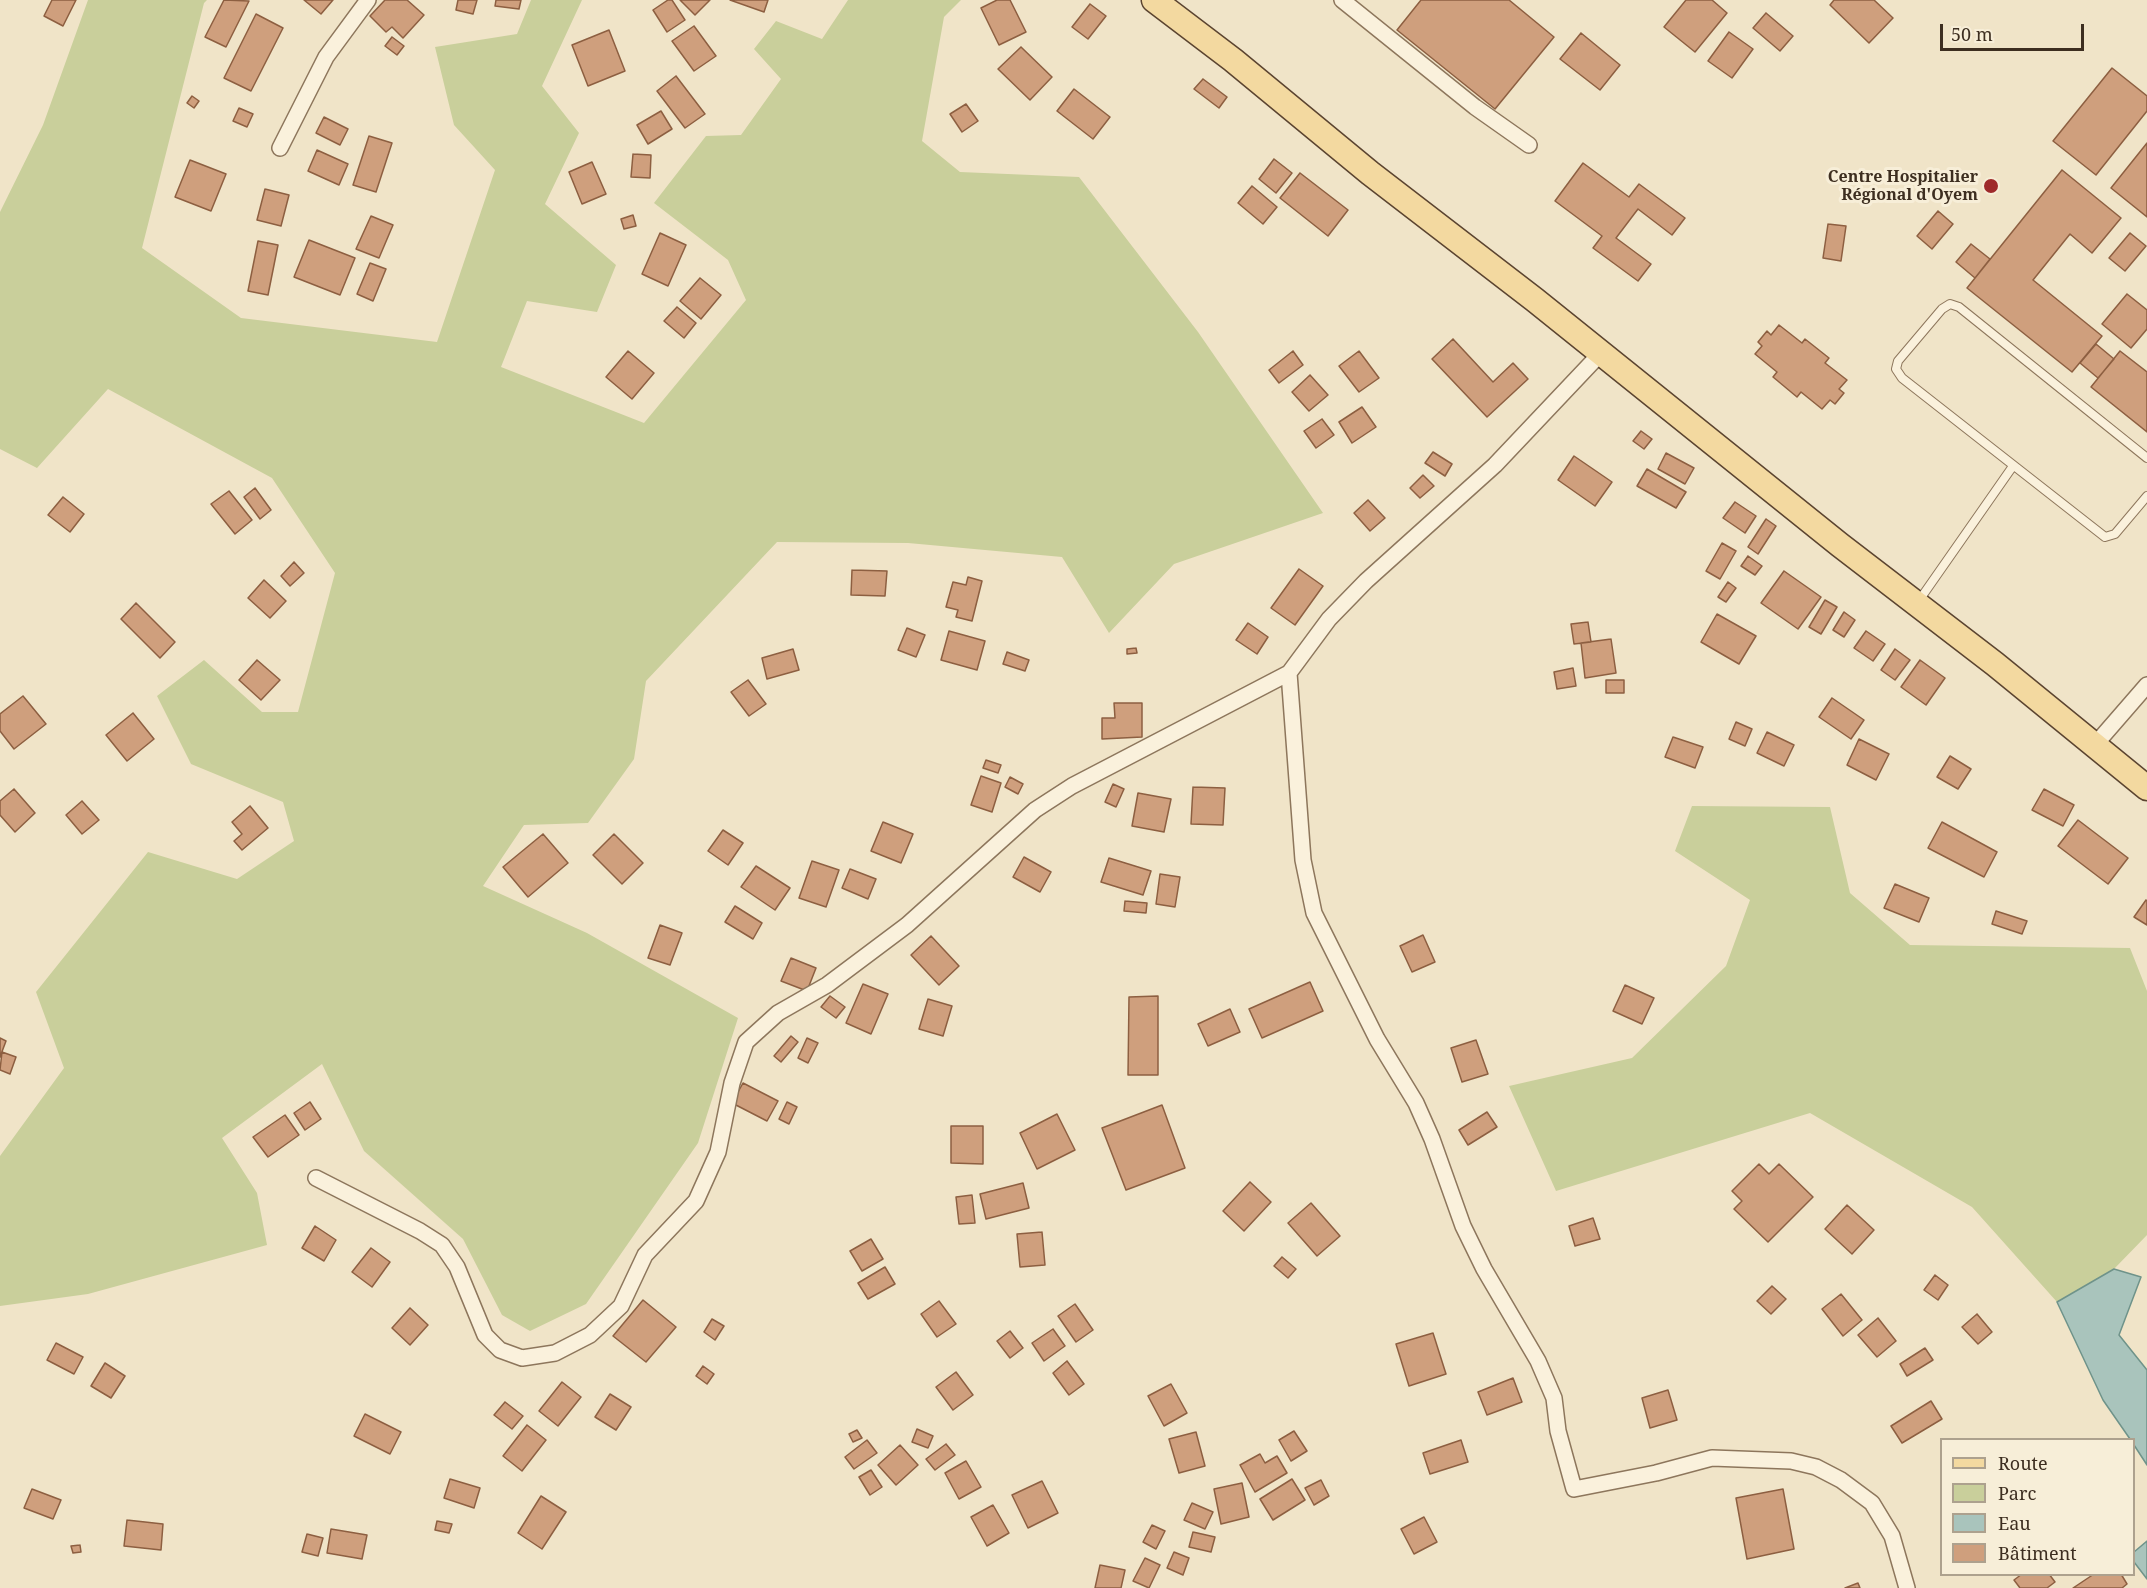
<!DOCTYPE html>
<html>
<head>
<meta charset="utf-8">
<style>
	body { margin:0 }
	#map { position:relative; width:2147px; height:1588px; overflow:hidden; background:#f0e4c8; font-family:"Noto Serif",serif }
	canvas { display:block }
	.legend { position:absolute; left:1940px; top:1438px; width:195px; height:138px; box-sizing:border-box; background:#f7eed8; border:2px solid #ada18e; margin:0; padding:8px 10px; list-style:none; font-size:18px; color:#3d2e20 }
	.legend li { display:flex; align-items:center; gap:12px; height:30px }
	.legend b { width:30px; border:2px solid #ada18e }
	.scale { position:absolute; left:1940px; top:24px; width:144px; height:27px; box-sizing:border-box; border:3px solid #3d2e20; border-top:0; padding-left:8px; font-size:18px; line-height:21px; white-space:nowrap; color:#3d2e20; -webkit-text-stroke:4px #f7eed8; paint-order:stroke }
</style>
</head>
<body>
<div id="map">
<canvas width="2147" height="1588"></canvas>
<ul class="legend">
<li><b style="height:8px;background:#f3d9a0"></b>Route</li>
<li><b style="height:16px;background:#c9cf9b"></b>Parc</li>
<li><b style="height:16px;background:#a9c4bc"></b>Eau</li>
<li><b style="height:16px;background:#cf9f7d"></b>Bâtiment</li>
</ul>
<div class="scale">50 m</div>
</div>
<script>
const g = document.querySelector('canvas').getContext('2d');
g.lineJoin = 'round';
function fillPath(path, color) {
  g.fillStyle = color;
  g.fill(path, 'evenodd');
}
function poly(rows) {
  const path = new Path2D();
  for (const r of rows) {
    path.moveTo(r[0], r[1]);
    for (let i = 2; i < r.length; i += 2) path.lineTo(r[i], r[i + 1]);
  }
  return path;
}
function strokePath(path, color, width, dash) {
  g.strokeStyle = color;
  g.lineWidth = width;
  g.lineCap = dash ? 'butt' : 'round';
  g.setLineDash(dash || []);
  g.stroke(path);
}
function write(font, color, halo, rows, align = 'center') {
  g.font = font + ' "Noto Serif",serif';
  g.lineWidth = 6;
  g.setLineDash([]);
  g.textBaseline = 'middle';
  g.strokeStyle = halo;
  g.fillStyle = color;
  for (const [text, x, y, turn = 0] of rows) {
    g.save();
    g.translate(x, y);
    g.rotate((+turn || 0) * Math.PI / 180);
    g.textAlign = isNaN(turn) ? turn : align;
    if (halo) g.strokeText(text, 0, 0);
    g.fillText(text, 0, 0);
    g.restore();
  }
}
const green = poly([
	[88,0,207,0,204,3,142,248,241,318,437,342,495,170,454,125,435,47,517,34,531,0,582,0,542,86,579,133,545,204,616,265,597,312,527,301,501,367,644,423,746,300,728,260,654,203,706,136,741,135,781,79,754,49,776,21,822,39,848,0,961,0,944,17,922,141,960,172,1079,177,1198,332,1323,513,1174,564,1109,633,1062,557,908,543,777,542,646,681,634,759,588,823,524,825,483,886,587,933,738,1018,698,1143,586,1304,530,1331,502,1315,463,1239,364,1151,322,1064,222,1138,257,1193,267,1245,88,1294,0,1306,0,1156,64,1068,36,992,148,852,237,879,294,841,283,802,191,764,157,696,204,660,262,712,298,712,335,573,272,478,108,389,37,468,0,449,0,212,43,125],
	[1692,806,1830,807,1850,893,1910,945,2130,948,2147,991,2147,1235,2114,1269,2057,1302,1972,1207,1810,1113,1556,1191,1509,1086,1632,1058,1726,966,1750,900,1675,851]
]);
const water = poly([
	[2114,1269,2141,1277,2119,1335,2147,1370,2147,1465,2134,1445,2134,1440,2130,1439,2103,1400,2057,1302,2114,1269],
	[2147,1541,2147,1579,2134,1562,2134,1552,2147,1541]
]);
const building = poly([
	[52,0,76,0,63,26,44,16,52,0],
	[224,0,249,1,226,47,205,37,224,0],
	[304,0,333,0,321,14,304,0],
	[385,0,407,0,424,15,403,38,392,27,386,32,370,16,385,0],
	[458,0,477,0,473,14,456,10,458,0],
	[496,0,521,0,519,9,495,6,496,0],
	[668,0,672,0,685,20,667,32,653,10,668,0],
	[680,0,710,0,695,15,680,0],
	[730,0,768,0,764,12,730,0],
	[997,0,1010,0,1026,32,999,45,981,8,997,0],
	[1421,0,1509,0,1554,37,1495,109,1397,30,1421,0],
	[1686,0,1712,0,1727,13,1695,52,1664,27,1686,0],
	[1834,0,1874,0,1893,18,1869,43,1830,5,1834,0],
	[1090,4,1106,16,1088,39,1072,27,1090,4],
	[1766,13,1793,36,1780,51,1753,28,1766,13],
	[256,14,283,28,251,91,224,78,256,14],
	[694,26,716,56,694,71,672,41,694,26],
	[609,30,625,71,588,86,572,45,609,30],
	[1729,32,1753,49,1732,78,1708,61,1729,32],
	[1581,33,1620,65,1600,90,1560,59,1581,33],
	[392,37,404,46,397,55,385,46,392,37],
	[1021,47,1052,77,1030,100,998,69,1021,47],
	[2112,68,2147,96,2147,111,2096,175,2053,141,2112,68],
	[676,76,705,114,685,128,657,91,676,76],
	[1203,79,1227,97,1219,108,1194,89,1203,79],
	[1074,89,1110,117,1093,139,1057,111,1074,89],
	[192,96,199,101,194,108,187,103,192,96],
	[966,104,978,121,962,132,950,114,966,104],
	[239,108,253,114,247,127,233,121,239,108],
	[661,111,672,129,648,144,637,125,661,111],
	[324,117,348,129,340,145,316,133,324,117],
	[369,136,392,143,376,192,353,185,369,136],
	[2147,143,2147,217,2111,188,2147,143],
	[317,150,348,164,339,185,308,171,317,150],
	[633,154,651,155,650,178,631,177,633,154],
	[1274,159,1292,173,1276,193,1259,179,1274,159],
	[190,160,226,174,211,211,175,197,190,160],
	[592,162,606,194,582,204,569,172,592,162],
	[1583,163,1629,197,1639,184,1685,218,1672,235,1638,209,1616,238,1651,264,1638,281,1593,248,1602,236,1555,201,1583,163],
	[2062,170,2121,218,2092,253,2070,234,2033,280,2102,336,2072,372,1967,288,2062,170],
	[1300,173,1348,210,1328,236,1280,198,1300,173],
	[1252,186,1277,207,1263,224,1238,203,1252,186],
	[265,189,289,195,281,226,257,220,265,189],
	[1938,211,1953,224,1932,249,1917,236,1938,211],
	[633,215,636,226,624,229,621,219,633,215],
	[371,216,393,225,379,258,356,249,371,216],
	[1828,224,1846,226,1841,261,1823,258,1828,224],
	[660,233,686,245,668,286,642,274,660,233],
	[2130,233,2146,246,2125,271,2109,258,2130,233],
	[309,240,355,258,340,295,294,277,309,240],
	[258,241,278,245,268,295,248,291,258,241],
	[1971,244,1990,259,1975,278,1956,262,1971,244],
	[370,263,386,269,373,301,357,294,370,263],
	[700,278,721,295,701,319,680,301,700,278],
	[2127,294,2147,310,2147,329,2131,348,2102,324,2127,294],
	[677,307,696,323,684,338,664,321,677,307],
	[1779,325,1802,343,1805,339,1829,358,1825,363,1847,380,1839,389,1844,393,1835,404,1830,400,1822,409,1801,392,1797,397,1773,377,1777,372,1755,354,1762,346,1758,342,1767,331,1771,335,1779,325],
	[1453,339,1493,382,1513,363,1528,379,1487,417,1432,359,1453,339],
	[2096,344,2114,359,2098,378,2080,363,2096,344],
	[628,351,654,373,632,399,606,377,628,351],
	[1293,351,1303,365,1279,383,1269,370,1293,351],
	[1359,351,1379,378,1359,392,1339,366,1359,351],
	[2120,351,2147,372,2147,432,2091,387,2120,351],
	[1310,375,1328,395,1309,411,1292,392,1310,375],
	[1362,407,1376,427,1352,443,1339,422,1362,407],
	[1322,419,1334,435,1316,448,1304,431,1322,419],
	[1641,431,1652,439,1644,449,1633,441,1641,431],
	[1433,452,1452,464,1445,476,1425,463,1433,452],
	[1666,453,1694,468,1685,484,1658,469,1666,453],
	[1574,456,1612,482,1595,506,1558,480,1574,456],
	[1647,469,1686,492,1676,508,1637,486,1647,469],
	[1423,475,1434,486,1420,498,1410,488,1423,475],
	[255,488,271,510,260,519,244,497,255,488],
	[229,491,252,520,235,534,211,504,229,491],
	[63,497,84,514,70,532,48,515,63,497],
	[1368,500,1385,518,1370,531,1354,513,1368,500],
	[1735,502,1756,516,1745,533,1723,518,1735,502],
	[1766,519,1776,526,1758,554,1748,547,1766,519],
	[1722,543,1736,551,1720,579,1706,571,1722,543],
	[1748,556,1762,566,1755,575,1741,566,1748,556],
	[294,562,304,573,290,586,281,576,294,562],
	[1299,569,1323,586,1295,625,1271,608,1299,569],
	[852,570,887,571,885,596,851,595,852,570],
	[1784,571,1821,597,1798,629,1761,603,1784,571],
	[968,577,982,581,972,621,956,617,958,610,946,607,953,582,966,585,968,577],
	[264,580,286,601,270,618,248,598,264,580],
	[1728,582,1736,588,1726,602,1718,597,1728,582],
	[1825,600,1837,607,1821,634,1809,627,1825,600],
	[136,603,175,642,160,658,121,619,136,603],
	[1844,612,1855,620,1844,637,1833,630,1844,612],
	[1717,614,1756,636,1739,664,1701,642,1717,614],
	[1588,622,1591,642,1574,644,1571,624,1588,622],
	[1248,623,1268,637,1257,654,1236,640,1248,623],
	[907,628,925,635,916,657,898,650,907,628],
	[949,631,985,641,977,670,941,660,949,631],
	[1866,631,1885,644,1873,661,1854,648,1866,631],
	[1611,639,1616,673,1585,678,1581,643,1611,639],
	[1136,648,1137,653,1127,654,1127,649,1136,648],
	[793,649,799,670,767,679,762,658,793,649],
	[1895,649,1910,660,1895,680,1881,670,1895,649],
	[1007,652,1029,660,1025,671,1003,664,1007,652],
	[257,660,280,680,261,700,239,680,257,660],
	[1920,660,1945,678,1926,705,1901,687,1920,660],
	[1573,668,1576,686,1557,689,1554,672,1573,668],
	[748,680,766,704,749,716,731,692,748,680],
	[1606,680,1624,680,1624,693,1606,693,1606,680],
	[23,696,46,724,14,749,0,731,0,714,23,696],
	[1832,698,1864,720,1851,739,1819,717,1832,698],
	[1114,703,1142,703,1142,737,1102,739,1102,718,1115,718,1114,703],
	[133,713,154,739,127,761,106,735,133,713],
	[1736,722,1752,729,1745,746,1729,739,1736,722],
	[1767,732,1794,745,1784,766,1757,753,1767,732],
	[1673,737,1703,747,1695,768,1665,757,1673,737],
	[1859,739,1889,754,1876,780,1847,765,1859,739],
	[1950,756,1971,769,1958,789,1937,777,1950,756],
	[986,760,1001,765,998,773,983,768,986,760],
	[981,776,1001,783,992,812,971,805,981,776],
	[1010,777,1023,784,1018,794,1005,787,1010,777],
	[1113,784,1124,789,1116,807,1105,802,1113,784],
	[1193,787,1225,788,1223,825,1191,824,1193,787],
	[14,789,35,813,15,832,0,815,0,801,14,789],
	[2044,789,2074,805,2063,826,2032,810,2044,789],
	[1138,793,1171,799,1164,832,1132,826,1138,793],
	[82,801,99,820,82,834,66,815,82,801],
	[250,806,268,828,242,850,234,841,242,834,232,822,250,806],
	[2078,820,2128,858,2108,884,2058,846,2078,820],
	[883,822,913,834,901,863,871,851,883,822],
	[1942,822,1997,852,1984,877,1928,848,1942,822],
	[723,830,743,843,728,865,708,851,723,830],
	[543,834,568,863,528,897,503,867,543,834],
	[614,834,643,863,622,884,593,855,614,834],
	[1024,857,1051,872,1040,892,1013,877,1024,857],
	[1109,858,1151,871,1143,895,1101,882,1109,858],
	[812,861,839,870,826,907,799,898,812,861],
	[756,866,790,888,775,910,741,887,756,866],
	[850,869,876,879,868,899,842,888,850,869],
	[1160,874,1180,877,1175,907,1156,904,1160,874],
	[1895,884,1929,898,1919,922,1884,908,1895,884],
	[2146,900,2147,901,2147,925,2134,917,2146,900],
	[1125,901,1147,903,1146,913,1124,911,1125,901],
	[735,906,762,923,753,939,725,922,735,906],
	[1996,911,2027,921,2022,934,1992,924,1996,911],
	[660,925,682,933,670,965,648,958,660,925],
	[1423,935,1435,962,1412,972,1400,946,1423,935],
	[931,936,959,966,939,985,911,955,931,936],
	[791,958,816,968,807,991,781,981,791,958],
	[1310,982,1323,1011,1262,1038,1249,1009,1310,982],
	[863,984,888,994,871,1034,846,1023,863,984],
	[1625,985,1654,998,1642,1024,1613,1011,1625,985],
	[830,996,845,1007,836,1018,821,1007,830,996],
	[1158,996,1158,1075,1128,1075,1129,997,1158,996],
	[928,999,952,1006,943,1036,919,1029,928,999],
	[1230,1009,1240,1032,1208,1046,1198,1024,1230,1009],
	[791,1036,798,1042,781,1062,774,1056,791,1036],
	[0,1038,6,1041,0,1057,0,1038],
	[807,1038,818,1043,808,1063,798,1058,807,1038],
	[1476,1040,1488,1074,1462,1082,1451,1048,1476,1040],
	[2,1052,16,1057,10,1074,0,1070,2,1052],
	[743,1083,778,1101,767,1121,732,1103,743,1083],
	[310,1102,321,1119,305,1130,294,1113,310,1102],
	[787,1102,797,1107,789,1124,779,1119,787,1102],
	[1162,1105,1185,1168,1126,1190,1102,1128,1162,1105],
	[1487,1112,1497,1127,1468,1145,1459,1130,1487,1112],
	[1057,1114,1075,1150,1037,1169,1020,1133,1057,1114],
	[285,1115,299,1135,268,1157,253,1137,285,1115],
	[951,1126,983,1126,983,1164,951,1163,951,1126],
	[1759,1164,1769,1174,1779,1164,1813,1197,1768,1242,1734,1209,1742,1201,1732,1191,1759,1164],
	[1250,1182,1271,1202,1244,1231,1223,1211,1250,1182],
	[1023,1183,1029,1208,986,1219,980,1194,1023,1183],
	[972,1195,975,1223,959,1224,956,1197,972,1195],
	[1311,1203,1340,1236,1317,1256,1288,1223,1311,1203],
	[1847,1205,1874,1230,1852,1254,1825,1229,1847,1205],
	[1593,1218,1600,1239,1575,1246,1569,1226,1593,1218],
	[315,1226,336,1240,324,1261,302,1248,315,1226],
	[1042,1232,1045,1265,1020,1267,1017,1234,1042,1232],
	[871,1239,883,1259,862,1271,850,1251,871,1239],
	[371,1248,390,1262,372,1287,352,1272,371,1248],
	[1282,1257,1296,1269,1288,1278,1274,1266,1282,1257],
	[885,1267,895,1284,868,1299,858,1283,885,1267],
	[1935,1275,1948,1285,1938,1300,1924,1290,1935,1275],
	[1772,1286,1786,1299,1771,1314,1757,1301,1772,1286],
	[1841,1294,1862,1320,1843,1336,1822,1309,1841,1294],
	[643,1300,676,1327,646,1362,613,1336,643,1300],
	[939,1301,956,1324,937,1337,921,1314,939,1301],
	[1075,1304,1093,1330,1076,1342,1058,1316,1075,1304],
	[410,1308,428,1325,410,1345,392,1328,410,1308],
	[1977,1314,1992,1332,1978,1344,1962,1327,1977,1314],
	[1878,1318,1896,1341,1877,1357,1858,1335,1878,1318],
	[712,1319,724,1326,715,1340,704,1332,712,1319],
	[1053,1329,1065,1346,1044,1361,1032,1343,1053,1329],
	[1010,1331,1023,1348,1010,1358,997,1341,1010,1331],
	[1433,1333,1446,1374,1409,1386,1396,1344,1433,1333],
	[56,1343,83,1357,74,1374,47,1360,56,1343],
	[1925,1348,1933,1360,1907,1376,1900,1364,1925,1348],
	[1067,1361,1084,1384,1069,1395,1053,1373,1067,1361],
	[105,1363,125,1376,111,1398,91,1386,105,1363],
	[703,1366,714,1374,707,1384,696,1376,703,1366],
	[956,1372,973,1395,953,1410,936,1387,956,1372],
	[1513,1378,1522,1402,1487,1415,1478,1392,1513,1378],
	[562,1382,581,1397,558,1426,539,1411,562,1382],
	[1171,1384,1187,1413,1164,1426,1148,1396,1171,1384],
	[1668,1390,1677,1420,1650,1428,1642,1398,1668,1390],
	[610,1394,631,1407,616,1430,595,1417,610,1394],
	[1931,1401,1942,1419,1902,1443,1891,1426,1931,1401],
	[505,1402,523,1416,512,1429,494,1415,505,1402],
	[365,1414,401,1432,390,1454,354,1436,365,1414],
	[527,1425,546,1440,522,1471,503,1456,527,1425],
	[917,1429,933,1436,928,1448,912,1442,917,1429],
	[857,1430,862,1438,853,1442,849,1434,857,1430],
	[1294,1431,1307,1451,1291,1461,1279,1440,1294,1431],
	[1196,1432,1205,1466,1179,1473,1169,1439,1196,1432],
	[867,1440,877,1453,854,1469,845,1457,867,1440],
	[1461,1440,1468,1462,1430,1474,1423,1453,1461,1440],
	[946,1444,955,1455,935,1470,926,1459,946,1444],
	[900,1445,918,1465,896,1485,878,1465,900,1445],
	[1260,1454,1265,1463,1277,1456,1287,1473,1255,1492,1240,1465,1260,1454],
	[966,1461,981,1487,959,1499,945,1473,966,1461],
	[871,1470,882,1487,870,1495,859,1477,871,1470],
	[450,1479,480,1488,474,1508,444,1498,450,1479],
	[1292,1479,1305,1500,1273,1520,1260,1499,1292,1479],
	[1321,1480,1329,1496,1314,1505,1305,1488,1321,1480],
	[1042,1481,1058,1513,1028,1528,1012,1495,1042,1481],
	[1242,1483,1249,1517,1221,1524,1214,1489,1242,1483],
	[32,1489,61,1500,53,1519,24,1508,32,1489],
	[1783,1489,1794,1549,1747,1559,1736,1498,1783,1489],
	[541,1496,566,1512,542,1549,518,1533,541,1496],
	[1192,1503,1213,1512,1205,1529,1184,1520,1192,1503],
	[993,1505,1009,1533,987,1546,971,1517,993,1505],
	[1424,1517,1437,1542,1414,1554,1401,1529,1424,1517],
	[127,1520,163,1524,161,1550,124,1546,127,1520],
	[437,1521,452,1524,449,1533,435,1530,437,1521],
	[1152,1525,1165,1531,1156,1549,1143,1542,1152,1525],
	[331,1529,367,1535,362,1559,327,1553,331,1529],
	[1193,1532,1215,1537,1211,1552,1189,1547,1193,1532],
	[307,1534,323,1538,318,1556,302,1552,307,1534],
	[80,1545,81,1552,73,1553,71,1546,80,1545],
	[1174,1552,1189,1558,1183,1575,1167,1568,1174,1552],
	[1145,1558,1160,1565,1149,1588,1133,1581,1145,1558],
	[1100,1565,1125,1570,1121,1588,1095,1588,1100,1565],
	[2022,1574,2049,1574,2055,1582,2047,1588,2020,1588,2014,1580,2022,1574],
	[2094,1574,2121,1574,2127,1584,2122,1588,2073,1588,2094,1574],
	[1858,1583,1860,1588,1845,1588,1858,1583]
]);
const service = poly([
	[2147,458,1959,307,1950,304,1942,309,1898,361,1896,369,1902,378,2105,537,2115,534,2147,496],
	[1918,602,2013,466]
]);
const minor = poly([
	[1342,0,1475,107,1529,145],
	[280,148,326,57,368,0],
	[1289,673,1303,860,1314,913,1377,1039,1416,1103,1432,1139,1463,1226,1484,1269,1538,1361,1554,1398,1558,1431,1574,1489,1656,1473,1712,1458,1791,1461,1816,1467,1841,1480,1872,1503,1892,1536,1907,1588],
	[2094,746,2147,685],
	[316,1178,420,1231,442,1245,457,1267,485,1335,500,1350,522,1358,555,1353,590,1335,621,1306,645,1255,696,1201,718,1152,732,1083,746,1042,778,1013,827,985,907,925,1035,810,1072,786,1289,673,1329,619,1366,581,1495,465,1600,354]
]);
const primary = poly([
	[1154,0,1233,60,1370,173,1535,300,1840,545,1995,664,2147,788]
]);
const markers = [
	[1991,186,8,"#9e2a2b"]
];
const poiNames = [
	["Centre Hospitalier",1978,177],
	["Régional d'Oyem",1978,195]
];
fillPath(green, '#c9cf9b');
fillPath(water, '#a9c4bc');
strokePath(water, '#6f938a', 1.5);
fillPath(building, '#cf9f7d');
strokePath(building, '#8d5f41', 1.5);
strokePath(service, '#8d765c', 10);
strokePath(minor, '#8d765c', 18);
strokePath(primary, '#5b4430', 27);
strokePath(service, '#faf1dc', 8);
strokePath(minor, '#faf1dc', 15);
strokePath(primary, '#f3d9a0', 24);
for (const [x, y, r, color] of markers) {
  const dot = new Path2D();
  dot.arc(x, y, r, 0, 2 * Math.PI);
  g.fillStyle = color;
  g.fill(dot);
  strokePath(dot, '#f7eed8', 2);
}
write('bold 16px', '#3d2e20', '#f7eed8', poiNames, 'right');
</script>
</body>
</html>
